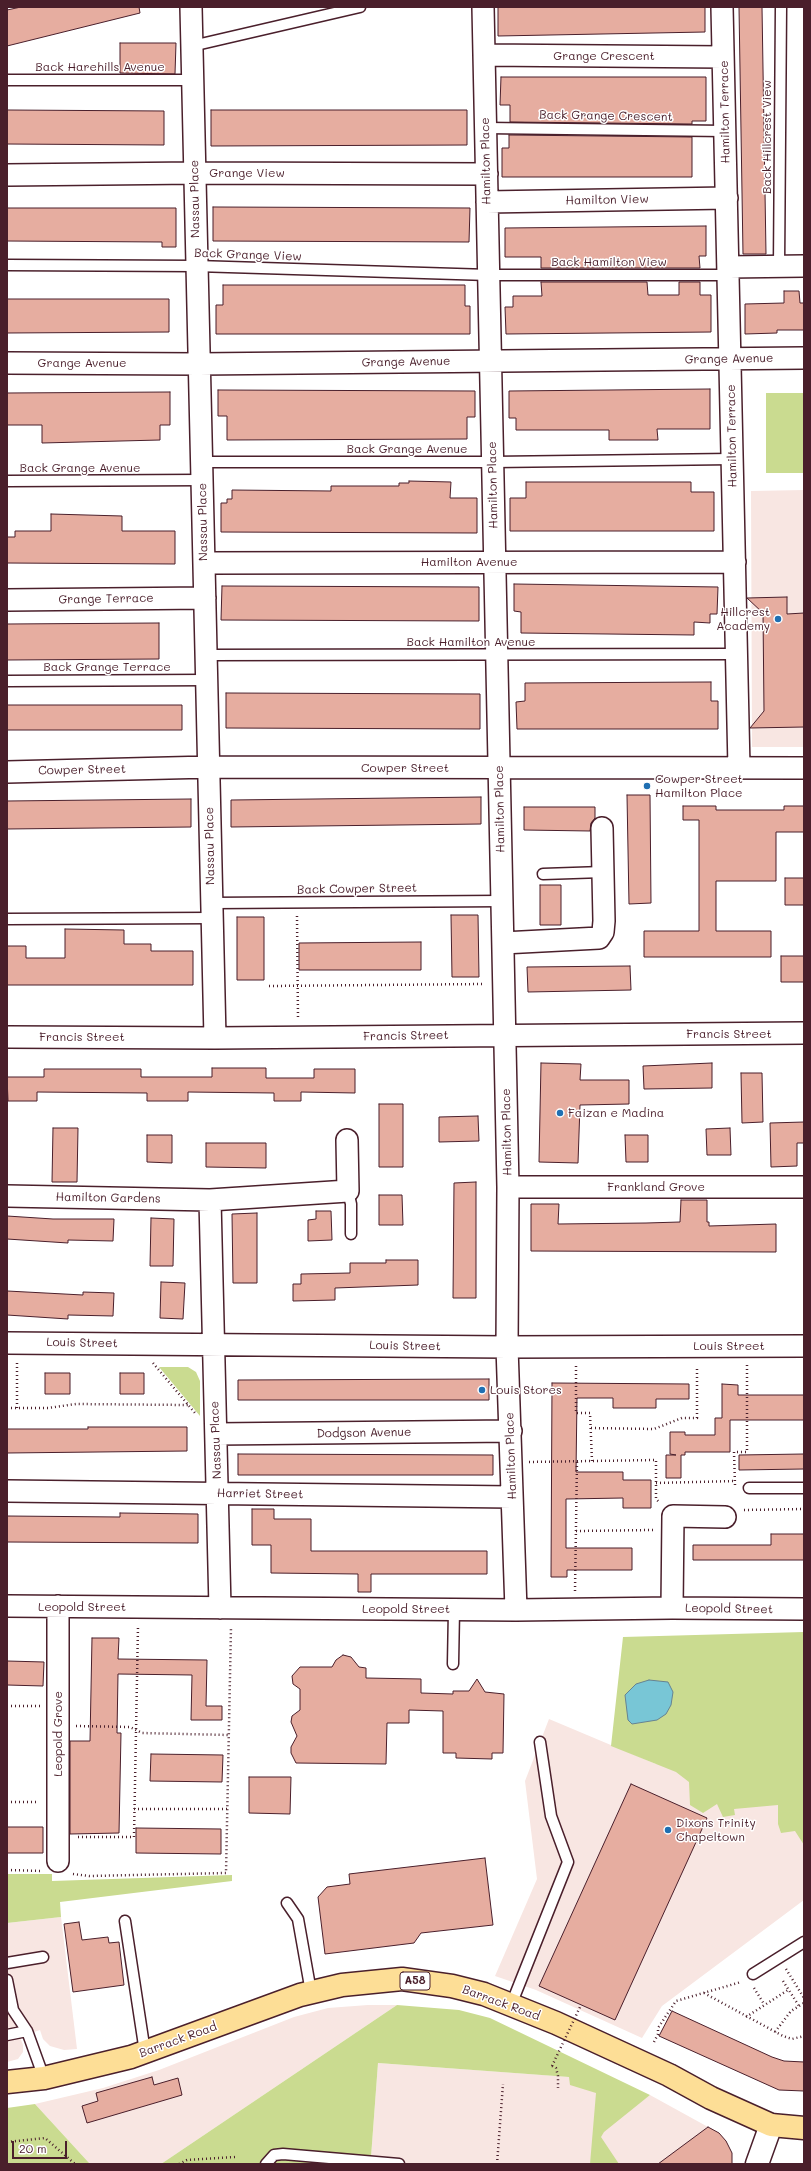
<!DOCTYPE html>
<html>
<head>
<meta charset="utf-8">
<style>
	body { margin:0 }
	#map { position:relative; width:811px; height:2171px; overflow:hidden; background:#fff; font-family:Mali,sans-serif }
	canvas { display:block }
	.frame { position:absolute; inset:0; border:8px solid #4a1f2b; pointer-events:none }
	.scale { position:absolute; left:12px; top:2141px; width:55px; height:18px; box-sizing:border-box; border:2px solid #4a1f2b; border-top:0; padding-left:5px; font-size:12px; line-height:14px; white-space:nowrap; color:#4a1f2b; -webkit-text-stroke:3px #fff; paint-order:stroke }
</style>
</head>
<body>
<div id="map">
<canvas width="811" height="2171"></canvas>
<div class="frame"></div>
<div class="scale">20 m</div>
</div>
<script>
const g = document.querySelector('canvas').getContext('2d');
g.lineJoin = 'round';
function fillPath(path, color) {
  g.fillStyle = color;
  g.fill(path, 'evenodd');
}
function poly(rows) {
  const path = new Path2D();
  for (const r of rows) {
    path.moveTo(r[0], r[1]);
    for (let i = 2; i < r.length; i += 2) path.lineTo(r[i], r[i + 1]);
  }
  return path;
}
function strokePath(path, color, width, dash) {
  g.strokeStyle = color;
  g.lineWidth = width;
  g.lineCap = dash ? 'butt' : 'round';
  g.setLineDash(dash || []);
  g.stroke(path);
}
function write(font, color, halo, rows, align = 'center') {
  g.font = font + ' Mali,sans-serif';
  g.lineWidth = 3;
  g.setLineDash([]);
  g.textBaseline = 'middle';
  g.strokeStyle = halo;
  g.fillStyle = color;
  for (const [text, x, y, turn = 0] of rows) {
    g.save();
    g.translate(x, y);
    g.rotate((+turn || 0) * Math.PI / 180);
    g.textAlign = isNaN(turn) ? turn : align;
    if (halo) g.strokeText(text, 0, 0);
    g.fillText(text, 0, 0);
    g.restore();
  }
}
const built = poly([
	[804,490,804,747,752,747,751,491],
	[804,1635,804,1900,662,2006,642,2038,536,1990,495,1976,537,1879,525,1781,549,1719,656,1764],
	[61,1917,77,2049,64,2050,50,2046,43,2039,40,2030,20,2037,23,2045,23,2052,18,2059,7,2062,7,1923],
	[368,2005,397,2005,161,2164,90,2164,35,2104,103,2088,159,2070,294,2017,328,2008],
	[378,2063,570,2077,636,2105,650,2095,719,2133,726,2141,731,2153,732,2164,324,2164,324,2155,371,2157]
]);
const green = poly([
	[766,393,804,393,804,473,766,473],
	[159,1367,188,1367,196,1372,200,1381,200,1416],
	[804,1632,804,1845,795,1831,781,1833,778,1824,778,1805,734,1809,735,1815,723,1817,717,1804,703,1813,690,1805,689,1782,676,1772,611,1746,623,1637],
	[7,1874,52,1874,52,1881,232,1875,232,1881,60,1902,61,1917,7,1923],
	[397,2005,459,2010,490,2018,650,2095,604,2132,601,2137,619,2164,590,2164,596,2093,570,2085,569,2077,378,2063,371,2157,324,2156,324,2164,161,2164],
	[35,2104,90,2164,7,2164,7,2108]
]);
const water = poly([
	[649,1680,668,1682,673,1692,671,1705,666,1714,657,1720,632,1724,628,1720,625,1695,636,1684,649,1680]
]);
const building = poly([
	[21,7,139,7,140,13,7,46,7,10,21,7],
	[498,7,705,7,705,32,498,36,498,7],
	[739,7,762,7,766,254,743,254,739,7],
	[120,43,176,43,175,74,120,73,120,43],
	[501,77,706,77,706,121,692,121,692,124,510,122,510,105,500,105,501,77],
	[7,110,164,111,164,145,7,144,7,110],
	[211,110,467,110,467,145,211,146,211,110],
	[509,135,692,137,692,177,502,177,502,148,509,148,509,135],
	[213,207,470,208,469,242,213,241,213,207],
	[7,208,176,208,176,247,162,247,162,242,7,241,7,208],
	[706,226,706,256,699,256,700,268,541,268,541,257,505,257,505,228,706,226],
	[541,282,647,282,648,295,679,295,679,282,700,282,700,295,711,295,711,332,506,334,505,307,513,307,513,296,542,296,541,282],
	[223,285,465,285,465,306,470,306,470,334,216,334,216,305,223,305,223,285],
	[784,291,799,291,800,303,804,303,804,330,777,330,777,333,745,334,745,304,784,303,784,291],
	[7,299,169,299,169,332,7,333,7,299],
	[710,389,710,429,657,429,658,440,609,440,609,430,516,430,516,418,509,418,509,391,710,389],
	[218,390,475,391,475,417,467,417,467,439,227,440,227,416,218,416,218,390],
	[170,392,170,425,160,425,160,440,42,443,42,425,7,425,7,393,170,392],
	[409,481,451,482,450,498,477,498,477,533,221,532,221,503,227,503,227,499,232,499,232,490,331,491,331,486,399,486,399,483,409,483,409,481],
	[526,482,691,482,691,492,714,492,714,531,510,531,510,498,526,498,526,482],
	[51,514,122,516,122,531,175,531,175,564,7,563,7,537,15,537,15,531,51,531,51,514],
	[514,584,718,587,717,614,710,614,710,623,694,622,694,635,521,633,521,612,514,611,514,584],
	[222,586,479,587,479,621,221,620,222,586],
	[787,597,787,614,804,613,804,727,750,728,764,711,763,613,747,598,787,597],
	[159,623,159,659,7,660,7,624,159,623],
	[711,682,711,701,718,701,718,729,517,729,516,702,525,701,525,683,711,682],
	[226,693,480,694,480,729,226,728,226,693],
	[7,705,182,705,182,730,7,730,7,705],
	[627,795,650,795,651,903,629,904,627,795],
	[481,797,481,824,231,827,231,800,481,797],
	[191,799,191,827,7,829,7,801,191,799],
	[683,806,716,806,716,810,784,810,784,806,804,806,804,832,776,832,776,881,716,881,716,931,771,931,771,957,644,957,644,931,699,931,699,820,683,820,683,806],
	[524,807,595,807,595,818,591,823,590,831,524,830,524,807],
	[785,878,804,878,804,905,785,905,785,878],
	[540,885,561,885,561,925,540,925,540,885],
	[451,915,478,915,479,977,452,977,451,915],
	[237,917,264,917,264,980,237,980,237,917],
	[65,929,124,930,124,944,151,944,151,951,193,951,193,985,7,985,7,946,26,946,26,958,65,958,65,929],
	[421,942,421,970,299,970,299,943,421,942],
	[781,956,804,956,804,982,781,982,781,956],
	[630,966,631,990,528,992,527,967,630,966],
	[541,1063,581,1064,580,1080,629,1080,629,1104,580,1105,578,1163,539,1162,541,1063],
	[712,1063,712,1088,644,1089,643,1066,712,1063],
	[212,1068,266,1068,266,1078,314,1078,314,1069,355,1069,355,1093,301,1092,301,1101,274,1101,274,1093,188,1092,188,1101,147,1101,147,1093,37,1092,37,1101,8,1101,7,1077,44,1077,44,1069,141,1069,141,1077,212,1077,212,1068],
	[741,1073,762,1073,763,1122,742,1123,741,1073],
	[379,1104,403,1104,403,1167,379,1167,379,1104],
	[478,1116,479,1141,439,1142,439,1117,478,1116],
	[804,1122,804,1143,797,1143,797,1166,771,1167,770,1123,804,1122],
	[53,1128,78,1128,77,1182,52,1182,53,1128],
	[730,1128,731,1155,707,1155,706,1129,730,1128],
	[147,1135,172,1135,172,1163,147,1162,147,1135],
	[625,1135,648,1135,648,1162,626,1162,625,1135],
	[206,1143,266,1143,266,1168,206,1167,206,1143],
	[476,1182,476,1298,453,1298,454,1183,476,1182],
	[379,1195,402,1195,403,1225,379,1225,379,1195],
	[681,1200,707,1200,707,1222,709,1222,709,1226,776,1224,776,1252,531,1251,531,1204,559,1204,558,1224,646,1223,680,1222,681,1200],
	[316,1211,331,1211,332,1240,308,1241,308,1220,316,1219,316,1211],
	[257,1213,257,1283,233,1283,232,1214,257,1213],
	[7,1216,53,1219,114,1219,113,1241,68,1240,68,1243,7,1239,7,1216],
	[151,1218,174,1219,173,1266,150,1266,151,1218],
	[386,1260,418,1260,418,1285,335,1288,335,1300,293,1301,293,1284,301,1284,301,1274,350,1273,350,1263,386,1263,386,1260],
	[161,1282,185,1283,183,1319,160,1318,161,1282],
	[7,1291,83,1295,83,1292,114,1293,113,1316,68,1315,68,1319,7,1315,7,1291],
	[45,1373,70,1373,70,1394,45,1394,45,1373],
	[120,1373,144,1373,144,1394,120,1394,120,1373],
	[489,1379,489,1400,238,1400,238,1380,489,1379],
	[552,1383,689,1384,689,1399,656,1399,656,1408,613,1408,613,1398,577,1398,576,1472,623,1472,623,1480,651,1480,651,1508,623,1508,623,1498,566,1499,566,1548,632,1548,632,1570,567,1570,567,1577,551,1577,552,1383],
	[722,1384,738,1385,738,1395,804,1395,804,1420,730,1420,730,1452,685,1452,685,1455,681,1455,681,1478,666,1478,666,1455,676,1455,670,1454,670,1432,685,1432,685,1435,715,1435,715,1418,722,1418,722,1384],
	[88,1427,187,1427,187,1451,7,1453,7,1429,88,1429,88,1427],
	[238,1454,493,1455,493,1475,238,1475,238,1454],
	[804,1454,804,1469,739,1470,739,1455,804,1454],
	[252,1509,274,1509,274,1519,311,1519,311,1551,487,1551,487,1574,371,1574,371,1592,358,1592,358,1574,271,1573,271,1545,252,1545,252,1509],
	[120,1513,198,1514,198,1543,7,1542,7,1516,120,1517,120,1513],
	[771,1534,804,1534,804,1560,693,1560,693,1545,771,1545,771,1534],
	[92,1638,119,1638,118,1659,207,1660,206,1706,222,1706,222,1720,191,1720,192,1675,118,1674,117,1733,121,1733,119,1833,70,1834,70,1741,90,1741,92,1638],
	[343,1655,351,1657,359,1667,366,1668,366,1678,421,1679,421,1693,453,1694,453,1691,469,1691,477,1679,485,1692,504,1694,503,1753,492,1753,492,1759,456,1758,456,1753,443,1753,443,1711,409,1710,409,1723,387,1723,386,1764,296,1763,291,1753,291,1747,297,1736,291,1722,292,1716,300,1710,300,1689,293,1684,292,1676,300,1667,332,1667,336,1660,343,1655],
	[7,1661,44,1662,43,1686,7,1685,7,1661],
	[151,1754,223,1755,222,1782,150,1781,151,1754],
	[249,1777,291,1777,290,1814,249,1813,249,1777],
	[631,1784,707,1818,615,2020,539,1986,631,1784],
	[7,1827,43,1827,43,1853,7,1853,7,1827],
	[136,1828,221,1829,221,1854,136,1853,136,1828],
	[485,1858,493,1925,421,1933,414,1943,325,1954,318,1897,327,1887,350,1884,349,1874,485,1858],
	[79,1922,82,1940,108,1937,109,1943,119,1942,124,1985,73,1992,64,1924,79,1922],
	[672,2011,772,2057,784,2061,804,2062,804,2091,779,2090,659,2036,672,2011],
	[152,2077,154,2085,178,2078,182,2095,87,2123,82,2106,98,2101,96,2093,152,2077],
	[708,2127,719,2133,726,2141,732,2153,732,2164,658,2164,708,2127]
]);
const path = poly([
	[297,916,298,1019],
	[269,986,484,984],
	[153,1363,195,1413],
	[576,1366,576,1413,590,1413,592,1461],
	[7,1408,48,1408,76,1404,188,1405],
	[17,1408,17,1363],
	[591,1428,654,1429,682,1418,697,1418,697,1366],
	[529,1462,656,1460,656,1499,660,1503],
	[656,1483,735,1481],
	[735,1485,734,1452,747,1452,747,1365],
	[744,1510,804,1509],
	[576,1531,653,1530],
	[575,1591,577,1461],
	[7,1706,40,1706],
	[76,1726,130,1727,142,1733,228,1735],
	[7,1802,38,1802],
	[134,1809,227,1809],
	[78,1837,134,1837,138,1626],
	[7,1870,42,1871],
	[73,1874,89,1876,226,1873,231,1627],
	[786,1969,804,1998],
	[783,1981,799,2006],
	[754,1988,764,2004],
	[704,1993,783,2036,792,2039,804,2036],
	[746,2017,788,1990],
	[775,2032,791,2011,804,2003],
	[654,2042,658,2034,658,2028,676,2001,741,1982],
	[552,2066,556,2068,558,2076,558,2088],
	[7,2142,45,2138,75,2164],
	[179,2164,187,2160,236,2157],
	[497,2164,503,2084]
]);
const lane = poly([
	[192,46,360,7],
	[7,80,193,80],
	[486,128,725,131],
	[7,265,196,266,489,275,728,275],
	[779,266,781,7],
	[202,462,493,462,732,459],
	[7,481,202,480],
	[206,655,737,654],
	[7,681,207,680],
	[543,874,603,872],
	[212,903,502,901],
	[7,919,212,918],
	[348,1191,351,1204,351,1234],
	[749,1488,804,1488],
	[453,1664,454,1610],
	[287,1903,298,1919,311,1992],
	[125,1921,145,2052],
	[7,1963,43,1957],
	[753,1974,804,1942],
	[7,1980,13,2010,27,2031,44,2078],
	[511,2005,568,1862,551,1816,540,1742],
	[7,2035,27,2031],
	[266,2164,274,2155,283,2154,399,2164]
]);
const street = poly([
	[191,7,215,1038],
	[483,7,508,1187,507,1347,516,1610],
	[722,7,739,768],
	[484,55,723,57],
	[7,175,195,173,487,174],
	[487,202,727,198],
	[728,267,804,266],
	[7,363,199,364,804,358],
	[204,563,735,562],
	[7,600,205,598],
	[7,772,209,767,804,768],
	[503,943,599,938,603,932,604,921,602,828],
	[7,1037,215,1038,804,1033],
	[508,1187,804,1187],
	[7,1196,210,1200,348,1191,347,1140],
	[210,1200,220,1608],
	[7,1343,507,1347,804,1346],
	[216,1434,511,1431],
	[7,1491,512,1497],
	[7,1606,516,1610,672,1608,804,1609],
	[672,1608,673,1516,725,1517],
	[58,1861,58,1606]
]);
const secondary = poly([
	[757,2164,771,2125]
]);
const primary = poly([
	[7,2082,44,2078,131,2057,300,1995,342,1985,402,1979,452,1986,484,1994,556,2023,669,2075,711,2098,771,2125,804,2128]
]);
const pathBridge = poly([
	[552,2066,581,2005]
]);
const markers = [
	[778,619,4,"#1f6fb2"],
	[647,786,4,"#1f6fb2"],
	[560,1113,4,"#1f6fb2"],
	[482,1390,4,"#1f6fb2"],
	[668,1830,4,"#1f6fb2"]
];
const shields = [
	[415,1981,30]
];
const shieldNames = [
	["A58",415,1981]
];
const streetNames = [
	["Grange Crescent",604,56],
	["Back Harehills Avenue",100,67],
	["Hamilton Terrace",725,112,-91],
	["Back Grange Crescent",606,116,1],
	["Back Hillcrest View",767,137,-90],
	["Hamilton Place",486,161,-91],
	["Grange View",247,173],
	["Nassau Place",195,199,-91],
	["Hamilton View",607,200,-1],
	["Back Grange View",248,255,2],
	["Back Hamilton View",609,262],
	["Grange Avenue",729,359,-1],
	["Grange Avenue",406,362,-1],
	["Grange Avenue",82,363],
	["Hamilton Terrace",732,436,-91],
	["Back Grange Avenue",407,449],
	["Back Grange Avenue",80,468],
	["Hamilton Place",493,485,-91],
	["Nassau Place",203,522,-91],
	["Hamilton Avenue",469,562],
	["Grange Terrace",106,599,-1],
	["Back Hamilton Avenue",471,642],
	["Back Grange Terrace",107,667],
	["Cowper Street",405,768],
	["Cowper Street",82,770,-1],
	["Hamilton Place",500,809,-91],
	["Nassau Place",210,846,-91],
	["Back Cowper Street",357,889,-1],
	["Francis Street",729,1034],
	["Francis Street",406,1036,-1],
	["Francis Street",82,1037],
	["Hamilton Place",507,1132,-91],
	["Frankland Grove",656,1187],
	["Hamilton Gardens",108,1198,1],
	["Louis Street",82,1343,1],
	["Louis Street",405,1346,1],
	["Louis Street",729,1346],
	["Dodgson Avenue",364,1433,-1],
	["Nassau Place",216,1440,-92],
	["Hamilton Place",511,1456,-92],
	["Harriet Street",260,1494,1],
	["Leopold Street",82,1607],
	["Leopold Street",406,1609],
	["Leopold Street",729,1609,1],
	["Leopold Grove",58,1734,-90],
	["Barrack Road",501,2003,20],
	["Barrack Road",178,2040,-20]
];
const poiNames = [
	["Hillcrest",770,612,"right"],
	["Academy",770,626,"right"],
	["Cowper Street",655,779],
	["Hamilton Place",655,793],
	["Faizan e Madina",568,1113],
	["Louis Stores",490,1390],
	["Dixons Trinity",676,1823],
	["Chapeltown",676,1837]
];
fillPath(built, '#f8e6e2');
fillPath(green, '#cadb90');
fillPath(water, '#78c6d6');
strokePath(water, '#668392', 1);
fillPath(building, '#e6ada0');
strokePath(building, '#4a1f2b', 1);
strokePath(lane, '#4a1f2b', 13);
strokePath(street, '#4a1f2b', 24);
strokePath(secondary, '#4a1f2b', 25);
strokePath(primary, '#4a1f2b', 25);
strokePath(path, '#4a1f2b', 2.5, [1, 3]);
strokePath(lane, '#fff', 10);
strokePath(street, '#fff', 21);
strokePath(secondary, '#fff', 22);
strokePath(primary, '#fdde96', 22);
strokePath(pathBridge, '#4a1f2b', 2.5, [1, 3]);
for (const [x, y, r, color] of markers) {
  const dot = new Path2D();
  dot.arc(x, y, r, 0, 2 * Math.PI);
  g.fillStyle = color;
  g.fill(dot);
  strokePath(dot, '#fff', 1.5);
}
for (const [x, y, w] of shields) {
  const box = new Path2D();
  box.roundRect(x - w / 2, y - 9, w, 18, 3);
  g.fillStyle = '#fff';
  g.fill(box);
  strokePath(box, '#4a1f2b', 1);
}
write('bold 11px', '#4a1f2b', null, shieldNames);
write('12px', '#4a1f2b', '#fff', streetNames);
write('12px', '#4a1f2b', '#fff', poiNames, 'left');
</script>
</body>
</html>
